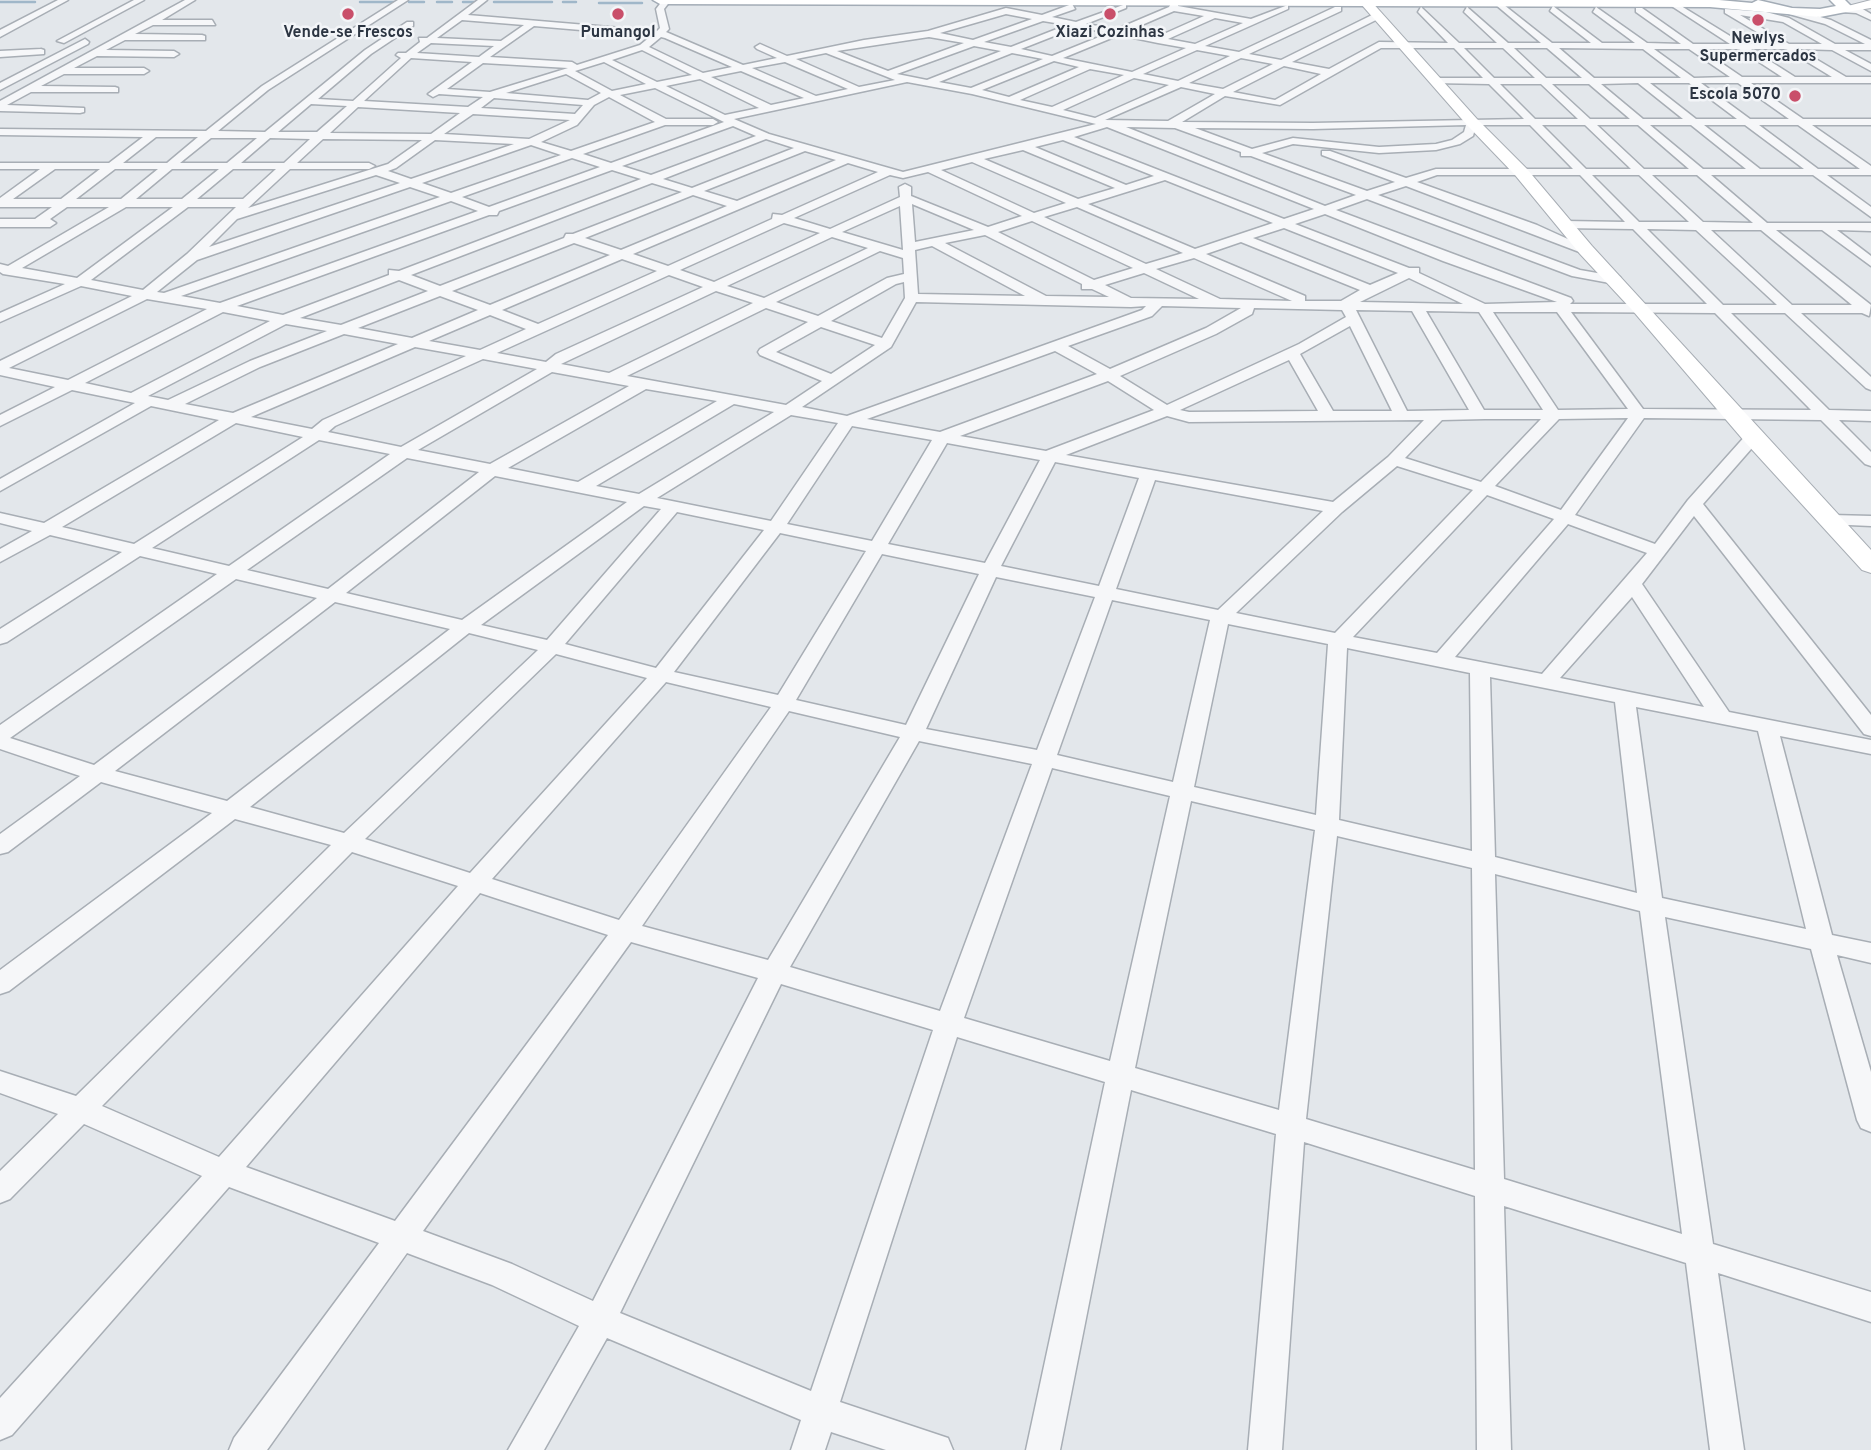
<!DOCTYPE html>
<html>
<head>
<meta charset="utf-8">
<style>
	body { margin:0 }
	canvas { display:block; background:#e3e7eb }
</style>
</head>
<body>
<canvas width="1871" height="1450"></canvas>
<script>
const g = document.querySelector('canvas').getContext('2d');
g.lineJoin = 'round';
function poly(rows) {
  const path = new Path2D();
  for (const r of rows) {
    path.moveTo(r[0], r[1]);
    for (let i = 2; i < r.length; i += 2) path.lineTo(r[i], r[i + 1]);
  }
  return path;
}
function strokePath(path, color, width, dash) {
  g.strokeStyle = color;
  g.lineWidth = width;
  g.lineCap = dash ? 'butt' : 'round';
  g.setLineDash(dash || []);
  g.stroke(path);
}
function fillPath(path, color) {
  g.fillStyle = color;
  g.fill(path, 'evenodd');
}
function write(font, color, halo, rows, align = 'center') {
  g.font = font + ' Overpass,sans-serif';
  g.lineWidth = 5;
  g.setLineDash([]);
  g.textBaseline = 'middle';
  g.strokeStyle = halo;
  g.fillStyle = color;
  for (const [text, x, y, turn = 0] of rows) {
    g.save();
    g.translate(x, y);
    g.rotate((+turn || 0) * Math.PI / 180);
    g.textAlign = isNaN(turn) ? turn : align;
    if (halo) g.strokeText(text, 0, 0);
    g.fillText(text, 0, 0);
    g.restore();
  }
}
const stream = poly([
	[0,2,35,2],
	[360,2,394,2],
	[409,2,424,2],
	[437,2,452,2],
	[463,2,476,2],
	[494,2,552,2],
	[563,2,576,2],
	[599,3,642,3]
]);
const street = poly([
	[58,0,68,0,0,37,0,30,58,0],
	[134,0,144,0,64,43,57,41,134,0],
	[185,0,195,0,162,20,212,20,215,25,153,25,135,34,202,35,205,36,205,40,125,40,106,50,174,51,179,54,174,57,97,56,74,68,144,68,149,71,144,74,64,74,41,86,115,87,118,88,118,92,31,92,7,105,84,108,84,112,80,113,0,111,0,101,185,0],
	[398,0,408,0,268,90,218,131,265,132,365,50,407,22,413,22,413,26,371,54,318,99,353,101,401,58,396,55,398,53,406,53,420,42,419,38,427,38,478,0,487,0,468,15,657,31,660,28,656,9,663,0,671,0,664,9,669,29,666,32,743,65,777,58,757,49,755,47,760,44,787,56,864,40,928,31,1006,8,1042,15,1072,4,1075,9,1052,17,1076,22,1126,4,1126,8,1086,24,1117,29,1169,7,1173,0,1178,0,1178,6,1251,19,1288,5,1288,9,1205,46,1239,52,1335,7,1341,7,1341,11,1249,54,1281,60,1374,14,1380,14,1380,18,1292,62,1329,69,1379,42,1448,43,1418,12,1421,7,1459,43,1497,43,1464,12,1467,7,1508,43,1541,43,1496,5,1499,1,1552,43,1591,43,1550,11,1553,6,1602,43,1635,43,1593,12,1596,7,1647,43,1681,44,1636,12,1636,8,1642,8,1693,44,1730,44,1670,5,1673,1,1743,44,1777,44,1725,13,1725,9,1766,12,1789,18,1835,44,1865,44,1825,24,1789,14,1792,9,1831,20,1871,40,1871,50,1845,50,1871,64,1871,71,1832,50,1799,49,1846,77,1871,77,1871,83,1751,83,1803,119,1871,119,1871,125,1812,125,1871,166,1871,175,1827,175,1871,207,1871,217,1813,175,1711,175,1767,223,1871,223,1871,231,1837,230,1871,256,1871,266,1822,230,1776,230,1871,305,1869,316,1862,313,1801,313,1871,377,1871,390,1866,388,1785,313,1731,313,1829,410,1871,411,1871,421,1839,420,1871,452,1871,466,1865,464,1821,420,1644,418,1575,515,1655,544,1688,500,1747,434,1759,434,1761,437,1759,440,1703,504,1871,715,1871,736,1864,734,1694,516,1642,584,1729,712,1871,740,1871,754,1780,736,1832,935,1871,943,1871,963,1837,955,1871,1072,1871,1132,1861,1128,1857,1120,1811,949,1665,917,1713,1244,1871,1292,1871,1322,1718,1273,1744,1450,1710,1450,1686,1263,1504,1206,1511,1450,1477,1450,1475,1196,1304,1142,1282,1450,1248,1450,1276,1134,1131,1090,1060,1450,1026,1450,1105,1082,957,1037,840,1402,948,1438,953,1450,886,1450,831,1432,825,1450,791,1450,801,1420,607,1338,544,1450,508,1450,579,1326,492,1285,407,1253,267,1450,229,1450,234,1438,379,1243,229,1187,12,1435,0,1440,0,1398,202,1176,84,1124,10,1199,0,1203,0,1171,58,1114,0,1093,0,1071,76,1096,331,845,235,819,9,991,0,994,0,970,212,813,101,782,8,852,0,854,0,834,80,776,0,749,0,725,217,574,140,556,7,642,0,644,0,629,122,552,50,535,0,562,0,549,32,531,0,523,0,513,44,523,219,420,151,406,0,491,0,479,135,403,72,390,0,426,0,415,55,387,0,375,0,361,132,296,81,286,0,322,0,313,65,284,3,274,0,272,0,264,8,266,109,207,67,207,50,219,56,223,50,227,0,227,0,219,35,219,52,207,0,207,0,198,40,169,0,169,0,163,109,163,143,137,0,135,0,129,206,131,262,86,398,0],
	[1174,11,1204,16,1157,37,1128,31,1174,11],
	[1006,14,1032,19,973,40,940,33,1006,14],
	[1740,15,1783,22,1822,44,1789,44,1740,15],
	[1215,18,1243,23,1195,44,1168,39,1215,18],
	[462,20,524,25,501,41,437,38,462,20],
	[1043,21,1067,25,1011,47,984,42,1043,21],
	[534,26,651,36,640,45,577,65,572,62,490,57,534,26],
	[1077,27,1109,33,1052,56,1021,49,1077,27],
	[1119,35,1158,43,1186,48,1132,72,1063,58,1119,35],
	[661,37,665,38,732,67,703,73,649,47,661,37],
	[929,37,964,43,888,71,837,51,929,37],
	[431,43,494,46,479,57,417,53,431,43],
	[974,46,1001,51,927,80,897,74,974,46],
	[1381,48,1454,48,1483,78,1435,78,1430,81,1432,83,1489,84,1524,119,1313,123,1182,122,1225,96,1280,105,1381,48],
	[1464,48,1503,48,1535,78,1494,78,1464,48],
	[1514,48,1547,48,1582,78,1546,78,1514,48],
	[1559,48,1643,49,1681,78,1594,78,1559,48],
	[1654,49,1689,49,1730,77,1694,78,1654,49],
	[1701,49,1739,49,1782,77,1742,77,1701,49],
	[1751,49,1786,49,1832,77,1795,77,1751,49],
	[642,50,692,75,657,82,612,60,642,50],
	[1197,50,1230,56,1178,81,1143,74,1197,50],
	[826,53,885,76,895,80,859,87,796,59,826,53],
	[1012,53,1043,59,971,88,939,82,1012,53],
	[411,58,472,62,428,94,433,97,439,94,483,97,468,107,364,101,411,58],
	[1241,58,1273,64,1223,89,1189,83,1241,58],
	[1054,61,1079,67,1009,97,982,90,1054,61],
	[604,62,646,84,612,91,575,71,604,62],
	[785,62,848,89,816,96,752,68,785,62],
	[483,63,568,68,490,92,447,89,483,63],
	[1284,66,1321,74,1275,100,1233,92,1284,66],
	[1090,69,1124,75,1052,107,1020,100,1090,69],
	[741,71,804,98,771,105,711,77,741,71],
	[566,74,601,93,588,100,506,93,566,74],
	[1134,78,1169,85,1095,118,1063,110,1134,78],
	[700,79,759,108,725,115,666,86,700,79],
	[907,82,972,94,1096,124,903,172,769,134,734,119,907,82],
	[1638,83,1683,119,1643,119,1601,84,1638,83],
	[1650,83,1689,83,1737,119,1696,119,1650,83],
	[1701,83,1738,83,1789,119,1750,119,1701,83],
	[1500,84,1541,84,1578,119,1535,119,1500,84],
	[1552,84,1589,84,1630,119,1590,119,1552,84],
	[1181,87,1215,94,1168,121,1105,120,1181,87],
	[655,88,724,122,611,163,583,154,665,125,713,125,718,122,713,119,666,119,620,95,655,88],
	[609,97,655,122,571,151,541,142,577,125,594,105,609,97],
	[494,98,583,105,575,114,481,108,494,98],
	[311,104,347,106,317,132,278,132,311,104],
	[358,107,460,113,431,134,330,133,358,107],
	[473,114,570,120,529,139,444,134,473,114],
	[1466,125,1464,132,1452,140,1436,144,1379,147,1293,138,1252,149,1195,128,1313,129,1466,125],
	[1476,125,1530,125,1573,169,1436,169,1406,178,1330,151,1322,151,1322,155,1395,182,1367,191,1262,153,1293,144,1379,153,1436,150,1460,144,1473,136,1476,125],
	[1542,125,1585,125,1631,169,1586,169,1542,125],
	[1597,125,1638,125,1689,169,1644,169,1597,125],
	[1650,125,1691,125,1746,169,1703,169,1650,125],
	[1704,125,1745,125,1804,169,1760,169,1704,125],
	[1759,125,1798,125,1860,169,1818,169,1759,125],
	[733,126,756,136,651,175,622,166,733,126],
	[1107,127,1314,209,1284,219,1074,137,1107,127],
	[1126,127,1175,128,1241,152,1241,156,1251,156,1356,195,1325,206,1126,127],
	[156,137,198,137,167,163,123,163,156,137],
	[211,138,257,138,227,163,180,163,211,138],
	[270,138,310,139,284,163,241,163,270,138],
	[323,139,422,140,388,164,248,208,290,169,369,169,375,166,369,163,297,163,323,139],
	[766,139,794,148,692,188,663,179,766,139],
	[435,140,514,144,411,179,388,171,396,168,435,140],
	[1063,140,1154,176,1126,185,1035,147,1063,140],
	[531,145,561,155,451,193,422,183,531,145],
	[1023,150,1115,188,1078,199,984,159,1023,150],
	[805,151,836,160,737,201,704,191,805,151],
	[572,158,600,167,489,207,462,197,572,158],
	[972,162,1066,203,1034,213,941,170,972,162],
	[848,163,878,172,782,215,773,214,772,219,668,266,633,254,848,163],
	[55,169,100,169,61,199,13,199,55,169],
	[115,169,158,169,121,199,76,199,115,169],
	[172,169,219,169,182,199,136,199,172,169],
	[233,169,276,169,243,199,197,199,233,169],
	[612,170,641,179,399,271,389,270,389,275,283,315,237,306,489,215,497,215,499,211,612,170],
	[928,172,1022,216,988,227,911,196,911,187,905,184,899,187,900,197,830,229,794,218,890,175,903,178,928,172],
	[376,175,400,183,209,247,237,219,376,175],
	[1437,175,1580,175,1625,222,1565,221,1561,222,1561,228,1633,229,1707,304,1570,304,1573,301,1571,298,1336,210,1367,199,1572,276,1615,284,1622,280,1620,277,1580,270,1378,195,1406,186,1582,253,1586,254,1592,250,1537,225,1417,182,1437,175],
	[1592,175,1639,175,1689,222,1639,222,1592,175],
	[1652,175,1697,175,1753,223,1703,222,1652,175],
	[1165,180,1273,223,1195,249,1088,204,1165,180],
	[652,183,682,192,573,234,566,234,564,238,440,286,411,275,652,183],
	[410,187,440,197,164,293,157,292,197,260,410,187],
	[693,195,727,206,621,250,585,238,693,195],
	[451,201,478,211,220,303,181,296,451,201],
	[912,204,974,230,915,242,912,204],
	[900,206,903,250,842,232,900,206],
	[126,207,173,207,77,278,22,268,126,207],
	[188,207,236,207,187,254,143,290,91,280,188,207],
	[1077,207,1183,253,1146,264,1044,217,1077,207],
	[1325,214,1443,261,1557,302,1485,304,1419,273,1419,268,1409,268,1295,224,1325,214],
	[1032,221,1133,268,1094,280,998,232,1032,221],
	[784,223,820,233,714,282,680,270,784,223],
	[1284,228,1398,273,1370,285,1253,238,1284,228],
	[1647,229,1696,230,1777,305,1723,305,1647,229],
	[1711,230,1761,230,1852,305,1792,305,1711,230],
	[985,235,1082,284,1082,289,1092,289,1109,297,1046,296,945,243,985,235],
	[832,237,868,248,764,298,727,286,832,237],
	[1241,242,1360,290,1341,301,1305,301,1305,296,1206,254,1241,242],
	[574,243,610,255,490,305,452,291,574,243],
	[932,246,1025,296,918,294,915,250,932,246],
	[880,251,903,258,904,274,887,278,818,316,776,302,880,251],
	[1194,258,1292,301,1220,299,1156,269,1194,258],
	[622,259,657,271,538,324,502,310,622,259],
	[1144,273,1199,299,1131,298,1105,285,1144,273],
	[669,275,703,287,556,354,546,362,497,353,669,275],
	[1409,278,1463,304,1360,302,1409,278],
	[399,280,428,291,341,325,300,318,399,280],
	[904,282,905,298,882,338,831,321,896,284,904,282],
	[716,291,753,303,609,373,561,364,716,291],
	[440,296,478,310,412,338,358,328,440,296],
	[147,299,207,309,68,380,9,368,147,299],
	[916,302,1131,307,1146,306,1142,310,847,416,802,407,891,347,916,302],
	[1162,306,1241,308,1206,328,1110,369,1068,346,1152,316,1162,306],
	[766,308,808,322,760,349,758,352,760,355,822,381,786,405,627,376,766,308],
	[1254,308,1342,310,1346,317,1299,344,1167,405,1120,376,1216,334,1252,314,1254,308],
	[1356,310,1412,311,1469,410,1407,411,1356,310],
	[1426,311,1479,312,1543,410,1484,410,1426,311],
	[223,312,270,321,131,393,85,383,223,312],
	[1493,312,1557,312,1628,409,1558,410,1493,312],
	[1571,312,1715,313,1811,410,1643,409,1571,312],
	[490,315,526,329,480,350,429,341,490,315],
	[286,324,327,331,250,361,168,400,148,396,286,324],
	[1350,326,1392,411,1333,411,1300,354,1350,326],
	[821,327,875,345,831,374,776,352,821,327],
	[344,334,398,344,233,413,185,404,260,367,344,334],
	[415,347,466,356,323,420,312,429,251,417,415,347],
	[1055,351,1097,374,940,432,867,419,1055,351],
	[483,359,537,369,401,447,328,432,335,426,483,359],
	[1289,360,1318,411,1189,412,1180,410,1289,360],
	[552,372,629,386,490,464,418,450,552,372],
	[1108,381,1154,410,1046,451,960,436,1108,381],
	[646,389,717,401,578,482,508,468,646,389],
	[734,404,774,412,639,494,596,486,734,404],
	[791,415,838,423,771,521,657,498,791,415],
	[1167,416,1189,422,1424,420,1388,457,1333,502,1066,455,1167,416],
	[1628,418,1561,510,1495,486,1559,419,1628,418],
	[1485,419,1541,419,1481,482,1405,458,1442,420,1485,419],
	[236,423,303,437,134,544,62,527,236,423],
	[852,426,932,440,872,541,787,524,852,426],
	[319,440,390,454,229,566,152,548,319,440],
	[947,443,1040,460,985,563,888,544,947,443],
	[407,458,479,472,328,589,247,570,407,458],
	[1055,462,1139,478,1099,586,1001,566,1055,462],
	[1397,466,1473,490,1335,633,1236,613,1342,512,1397,466],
	[495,476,627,502,462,620,346,593,495,476],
	[1155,480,1323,511,1218,610,1116,589,1155,480],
	[1487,495,1554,519,1437,653,1353,637,1487,495],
	[644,506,661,509,547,640,481,625,644,506],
	[677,512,764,530,656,668,565,644,677,512],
	[1568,524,1647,553,1542,674,1455,657,1568,524],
	[780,533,866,551,778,695,674,672,780,533],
	[882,554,979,574,906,725,796,700,882,554],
	[996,577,1095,597,1037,750,926,729,996,577],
	[236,579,317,598,94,765,10,738,236,579],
	[1632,597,1704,707,1560,678,1632,597],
	[1112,600,1210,620,1173,782,1057,755,1112,600],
	[335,602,450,629,227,801,115,771,335,602],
	[1228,624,1328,644,1316,815,1194,787,1228,624],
	[469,633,538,650,344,833,250,807,469,633],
	[1347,648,1470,673,1472,851,1339,820,1347,648],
	[556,654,647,678,470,873,365,839,556,654],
	[1490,677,1615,702,1637,893,1495,857,1490,677],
	[666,682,771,707,619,920,492,879,666,682],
	[1636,707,1758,731,1806,929,1662,898,1636,707],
	[789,711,900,737,768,960,642,926,789,711],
	[919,741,1032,764,940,1011,790,967,919,741],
	[1052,768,1170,796,1110,1061,964,1018,1052,768],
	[1191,801,1315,830,1279,1110,1135,1068,1191,801],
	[1337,836,1472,868,1475,1170,1306,1119,1337,836],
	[352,852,458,886,219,1157,102,1106,352,852],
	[1495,874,1640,911,1682,1234,1504,1179,1495,874],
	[480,893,608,935,395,1221,246,1167,480,893],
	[631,942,758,978,593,1301,512,1264,423,1231,631,942],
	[781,984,933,1030,811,1391,620,1313,781,984],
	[1844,7,1861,8,1871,14,1871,20,1856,13,1841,12,1844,7],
	[85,39,89,42,88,44,0,90,0,83,85,39],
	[41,49,44,50,44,54,0,57,0,51,41,49],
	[1832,515,1871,516,1871,526,1826,524,1823,520,1832,515]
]);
const secondary = poly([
	[1361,0,1370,0,1477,119,1527,169,1592,246,1871,550,1871,573,1862,570,1745,442,1633,311,1580,254,1515,175,1467,125,1361,4,1361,0],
	[1871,0,1871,8,1846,12,1840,8,1871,0]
]);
const primary = poly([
	[653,0,1719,0,1752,3,1758,0,1792,8,1820,9,1836,6,1830,0,1845,0,1853,8,1851,11,1820,17,1710,7,660,4,653,0]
]);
const markers = [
	[348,14,7,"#c94f6a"],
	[618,14,7,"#c94f6a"],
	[1110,14,7,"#c94f6a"],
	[1758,20,7,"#c94f6a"],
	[1795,96,7,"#c94f6a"]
];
const farPoinames = [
	["Vende-se Frescos",348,34],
	["Pumangol",618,34],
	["Xiazi Cozinhas",1110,34],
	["Newlys",1758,40],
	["Supermercados",1758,58],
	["Escola 5070",1781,96,"right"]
];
strokePath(stream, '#a0b7c9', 2.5);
strokePath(street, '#a8aeb5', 3);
strokePath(secondary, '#a8aeb5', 2);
strokePath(primary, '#a3acb6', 3);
fillPath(street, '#f6f7f9');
fillPath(secondary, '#fff');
fillPath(primary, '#fff');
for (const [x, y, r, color] of markers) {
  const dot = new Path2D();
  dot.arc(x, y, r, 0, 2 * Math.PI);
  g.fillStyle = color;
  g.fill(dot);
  strokePath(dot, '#f3f5f8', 2.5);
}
write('bold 16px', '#2c3542', '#f3f5f8', farPoinames);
</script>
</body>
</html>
